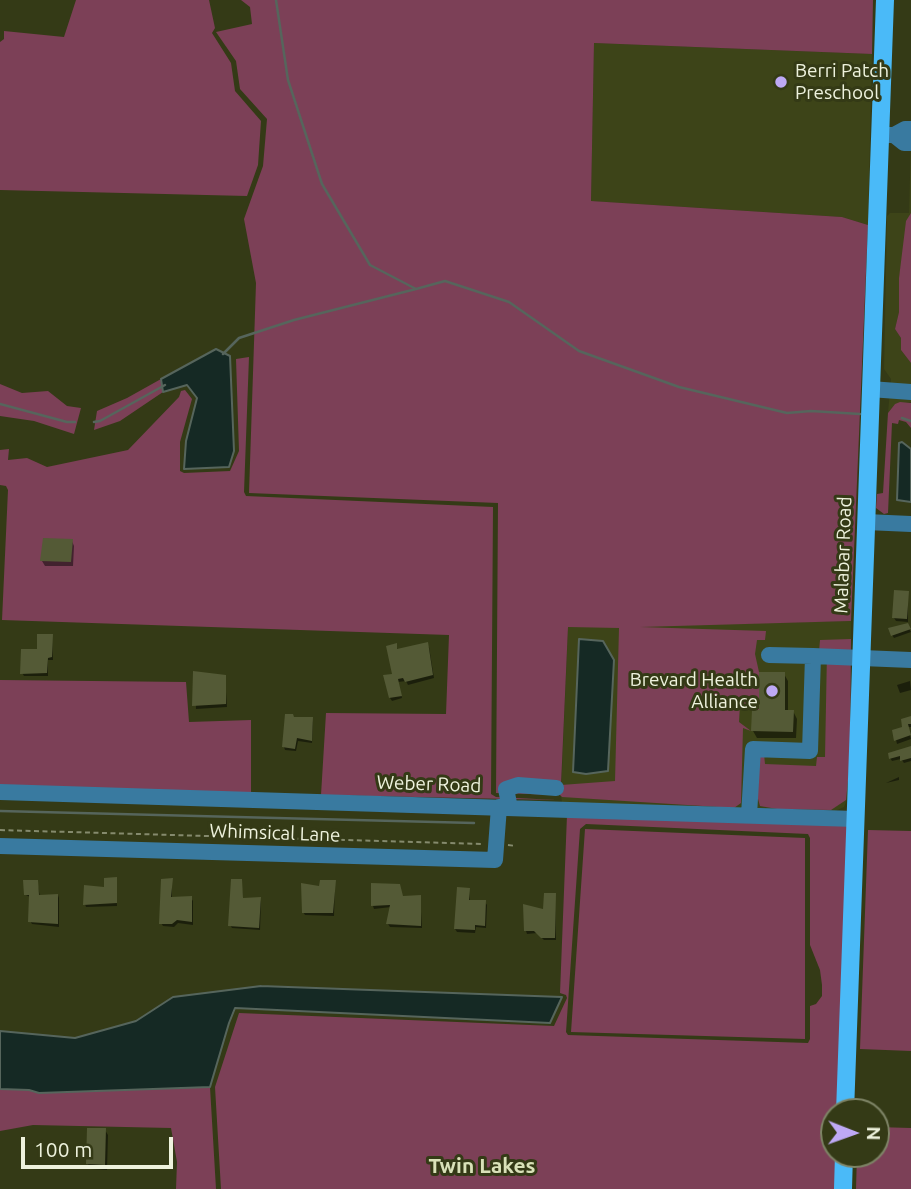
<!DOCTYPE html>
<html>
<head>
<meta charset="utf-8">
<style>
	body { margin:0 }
	#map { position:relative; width:911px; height:1189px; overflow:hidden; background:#343a16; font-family:Ubuntu,sans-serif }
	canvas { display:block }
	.north { position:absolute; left:820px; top:1098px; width:70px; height:70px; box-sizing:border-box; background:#343a16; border:2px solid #7e8466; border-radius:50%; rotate:91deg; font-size:19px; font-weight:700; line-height:28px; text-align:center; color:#eef2dd }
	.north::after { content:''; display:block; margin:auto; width:24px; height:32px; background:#bea9f5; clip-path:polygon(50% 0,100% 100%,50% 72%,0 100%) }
	.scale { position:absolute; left:21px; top:1137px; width:152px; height:32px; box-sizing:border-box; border:4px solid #eef2dd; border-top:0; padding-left:9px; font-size:21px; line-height:24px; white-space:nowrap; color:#eef2dd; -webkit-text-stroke:5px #343a16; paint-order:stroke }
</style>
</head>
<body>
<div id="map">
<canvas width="911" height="1189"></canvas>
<div class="north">N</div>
<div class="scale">100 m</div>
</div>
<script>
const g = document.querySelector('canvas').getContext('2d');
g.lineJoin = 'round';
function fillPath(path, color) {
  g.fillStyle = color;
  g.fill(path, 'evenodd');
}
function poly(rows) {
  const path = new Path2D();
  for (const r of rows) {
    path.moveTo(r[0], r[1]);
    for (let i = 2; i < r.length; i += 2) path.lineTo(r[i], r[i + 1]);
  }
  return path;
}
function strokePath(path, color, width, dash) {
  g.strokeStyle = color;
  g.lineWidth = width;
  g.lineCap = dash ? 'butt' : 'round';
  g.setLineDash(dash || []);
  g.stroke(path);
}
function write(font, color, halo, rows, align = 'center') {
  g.font = font + ' Ubuntu,sans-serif';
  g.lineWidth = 6;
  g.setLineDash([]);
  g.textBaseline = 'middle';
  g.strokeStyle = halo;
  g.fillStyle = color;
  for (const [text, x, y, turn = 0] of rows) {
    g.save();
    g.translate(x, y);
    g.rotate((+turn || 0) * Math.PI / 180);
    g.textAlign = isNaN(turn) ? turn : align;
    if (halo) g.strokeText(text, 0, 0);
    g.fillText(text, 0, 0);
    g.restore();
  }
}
const built = poly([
	[594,43,872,54,868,225,842,217,591,201],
	[911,140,911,214,899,278,899,312,895,329,901,338,901,350,911,363,911,402,895,404,888,413,891,379,884,369,887,216,890,213,909,213],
	[851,621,850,792,844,807,835,811,562,803,561,795,568,627]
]);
const green = poly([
	[76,0,209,0,215,28,212,33,231,63,235,91,261,121,258,165,247,196,0,190,0,42,4,39,4,31,64,37],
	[241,0,873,0,872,54,594,43,591,201,842,217,868,225,851,621,640,627,766,631,765,640,757,640,755,654,759,672,759,710,752,710,740,704,739,722,751,731,743,728,741,803,734,808,562,797,560,795,496,793,498,503,249,493,256,283,244,219,263,166,267,119,240,89,236,61,216,32,252,24,250,7],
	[568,627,619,628,615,781,561,785],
	[911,213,911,363,901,350,901,338,895,329,899,312,899,278,906,221],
	[249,357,244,492,246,496,493,507,491,794,496,797,557,800,321,795,326,713,446,714,449,635,2,620,8,490,6,486,0,485,0,450,9,449,8,460,27,458,47,467,128,450,179,397,181,391,185,390,192,399,180,442,180,471,184,473,230,471,239,451,236,359],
	[161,379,163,392,120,421,94,430,97,411,127,398],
	[0,384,22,393,48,391,67,406,81,408,74,434,34,421,0,416],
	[900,402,911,403,911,428,906,422,899,420,898,424,892,423,888,513,884,514,876,508,877,494,883,493,888,413,895,404],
	[851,639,850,761,846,800,831,810,777,809,760,806,753,781,756,758,764,754,765,764,816,766,817,757,825,757,827,652,819,652,820,640],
	[0,680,186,682,189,722,251,720,251,794,0,786],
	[567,815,849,824,840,1112,834,1112,834,1154,838,1154,837,1189,221,1189,215,1087,239,1013,554,1026,567,998,566,995,560,993],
	[586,824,808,834,810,838,810,945,820,970,822,985,822,996,816,1004,810,1006,810,1039,808,1043,568,1035,566,1032,580,829],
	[585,829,805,838,805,1039,571,1032],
	[868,830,911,831,911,1051,860,1049],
	[210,1087,216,1189,176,1189,177,1162,171,1128,33,1125,0,1131,0,1090],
	[876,1127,911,1128,911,1189,856,1189,857,1154,876,1154]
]);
const water = poly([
	[216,349,230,356,234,451,229,467,184,469,186,441,197,398,187,385,163,392,161,379,216,349],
	[902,442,911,449,911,502,897,500,899,443,902,442],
	[579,639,603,641,614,660,608,771,586,774,573,772,579,639],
	[261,986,562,997,550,1023,235,1008,229,1023,210,1087,39,1093,29,1090,0,1089,0,1031,75,1038,136,1021,173,997,261,986]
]);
const shadow = poly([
	[72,541,74,546,73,566,45,566,42,561],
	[908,593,908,622,896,621,894,618],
	[907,625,911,632,894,638,892,635],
	[52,636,53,660,48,660,48,676,24,676,22,673],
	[396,645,398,651,429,647,434,678,408,685,406,681,398,682,402,698,392,701,390,698],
	[195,673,225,677,227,707,196,709],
	[784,674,788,681,788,711,793,711,797,719,796,738,757,738,753,731,760,712],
	[910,681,911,690,900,693,897,685],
	[911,717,911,727,908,727,911,739,897,744,894,731,904,728],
	[293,719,312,719,313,722,312,743,298,741,296,751,285,750,284,747],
	[911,750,911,761,904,763,901,759,892,761,890,758],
	[899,778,899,780,886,783,899,777],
	[116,879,117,906,86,907,85,904],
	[172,880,172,899,191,898,193,901,193,925,178,923,174,927,163,926,161,923],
	[37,881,40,897,58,895,59,898,59,927,32,924,30,921,30,897,26,895],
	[241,881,243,899,260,899,261,902,260,930,232,928,230,925],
	[335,882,334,916,305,915,303,912,321,888],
	[469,890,470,902,485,902,487,905,486,928,476,927,475,933,457,932,455,929],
	[555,895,556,940,544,940,537,933,527,934,526,931],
	[420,896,422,928,390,927,388,924,391,907,374,909,373,906,403,897],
	[105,1130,108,1135,107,1170,91,1169,88,1164]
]);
const stream = poly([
	[276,0,288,80,322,184,370,265,416,289,445,281,509,302,579,351,679,387,787,413,811,411,860,414],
	[223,354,239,338,294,320,416,289],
	[0,404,67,422,75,422],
	[902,418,911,421],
	[94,422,100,421,165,385],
	[0,811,474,823]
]);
const building = poly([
	[43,538,73,539,71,562,40,561],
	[894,590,909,591,907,619,892,618],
	[908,623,911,629,891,636,888,628],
	[37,634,53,634,52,657,48,658,47,673,20,674,21,649,37,649],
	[428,642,433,675,405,682,403,678,398,679,402,696,389,698,383,675,392,674,386,646,397,643,397,649],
	[193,671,226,675,226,704,192,706],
	[759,672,785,672,785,710,794,710,793,732,751,731,752,710,759,710],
	[285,714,293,714,294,717,313,717,312,741,297,738,295,749,282,747],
	[911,716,911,724,908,724,911,735,894,741,892,730,902,727,901,719],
	[911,746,911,758,900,761,900,756,889,759,888,753],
	[117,877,117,903,83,905,84,885,104,887,104,878],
	[173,878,171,897,192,896,192,922,177,920,172,924,159,924,161,879],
	[231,879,242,879,243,898,261,897,259,928,228,926],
	[23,880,38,880,39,895,58,894,58,924,28,922,29,895,24,895],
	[320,880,336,880,333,913,302,913,301,883,319,886],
	[371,883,400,884,403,896,421,895,421,926,386,924,390,905,371,906],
	[457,887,470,888,469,900,486,900,485,926,475,925,475,930,454,929],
	[544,893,556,893,555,938,541,938,534,931,524,931,523,904,543,909],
	[87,1128,106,1128,105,1165,86,1164]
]);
const path = poly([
	[0,830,482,844],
	[508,845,516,846]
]);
const minor = poly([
	[880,135,894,135,905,129,911,129],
	[894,135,904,143,911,143],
	[870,389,911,392],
	[866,522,911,524],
	[813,656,911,660],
	[0,792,855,819],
	[510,808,506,789,518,785,556,788],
	[749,815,753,749,810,751,813,656,769,655],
	[0,846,495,860,499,807]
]);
const major = poly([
	[845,1112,885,0],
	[843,1189,844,1154]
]);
const markers = [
	[781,82,7,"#bea9f5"],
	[772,691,7,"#bea9f5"]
];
const poiNames = [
	["Berri Patch",795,71],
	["Preschool",795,93],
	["Brevard Health",758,680,"right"],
	["Alliance",758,702,"right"]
];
const streetNames = [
	["Malabar Road",843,555,-88],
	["Weber Road",429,784,2],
	["Whimsical Lane",275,833,2]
];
const neighbourhoodNames = [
	["Twin Lakes",482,1166]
];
fillPath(built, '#3d4418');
fillPath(green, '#7c4057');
fillPath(water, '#152924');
strokePath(water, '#56655c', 2);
fillPath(shadow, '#0007');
strokePath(stream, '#56655c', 2.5);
fillPath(building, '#545a36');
strokePath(path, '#858a6d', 2, [5, 3.5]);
strokePath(minor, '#397aa0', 16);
strokePath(major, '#4abaf8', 18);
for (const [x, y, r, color] of markers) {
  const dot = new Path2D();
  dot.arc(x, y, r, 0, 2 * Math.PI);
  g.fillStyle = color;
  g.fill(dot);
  strokePath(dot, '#343a16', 2.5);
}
write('19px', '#eef2dd', '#343a16', poiNames, 'left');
write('19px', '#eef2dd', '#343a16', streetNames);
write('bold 21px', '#d9e1b8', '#343a16', neighbourhoodNames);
</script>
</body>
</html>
